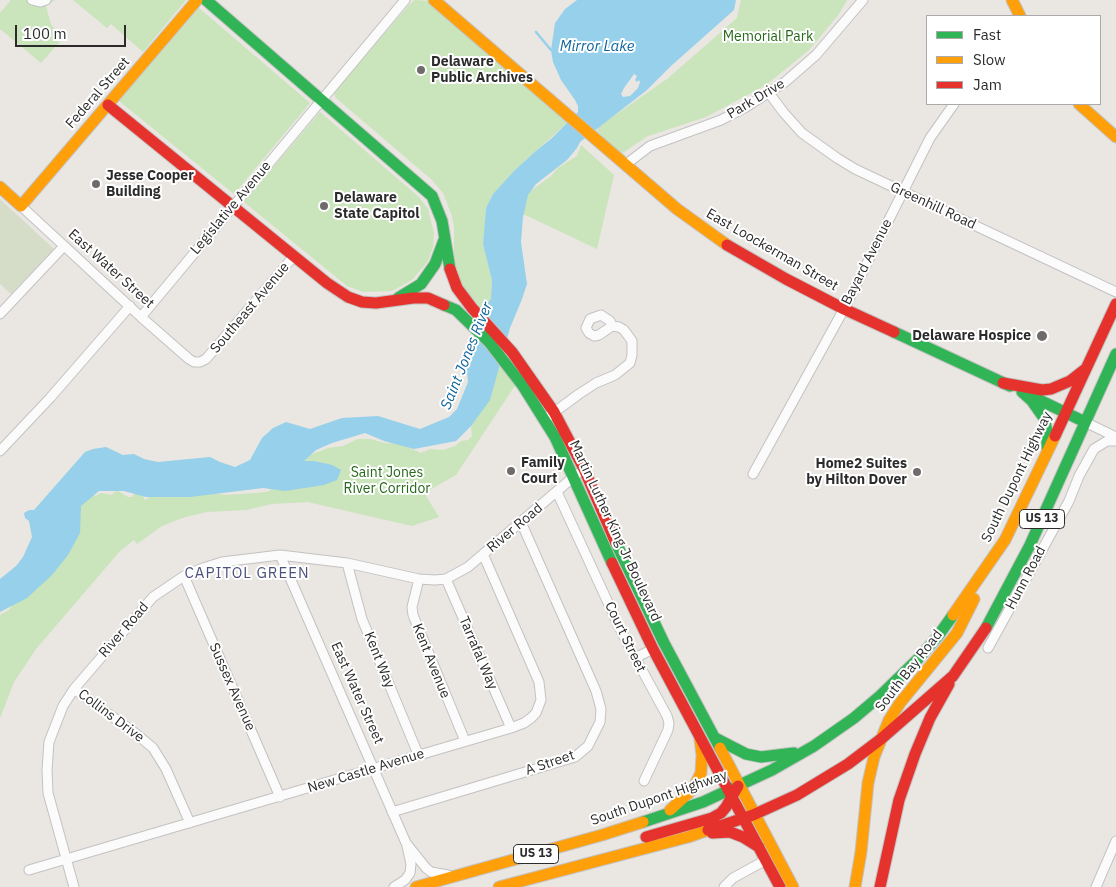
<!DOCTYPE html>
<html>
<head>
<meta charset="utf-8">
<style>
	body { margin:0 }
	#map { position:relative; width:1116px; height:887px; overflow:hidden; background:#eae6e2; font-family:"IBM Plex Sans",sans-serif }
	canvas { display:block }
	.legend { position:absolute; left:926px; top:15px; width:175px; height:90px; box-sizing:border-box; background:#fff; border:1px solid #aaa; margin:0; padding:6px 9px; list-style:none; font-size:15px; color:#2b2b2b }
	.legend li { display:flex; align-items:center; gap:10px; height:25px }
	.legend b { width:25px; border:1px solid #aaa }
	.scale { position:absolute; left:15px; top:25px; width:111px; height:22px; box-sizing:border-box; border:2px solid #2b2b2b; border-top:0; padding-left:6px; font-size:15px; line-height:18px; white-space:nowrap; color:#2b2b2b; -webkit-text-stroke:4px #fff; paint-order:stroke }
</style>
</head>
<body>
<div id="map">
<canvas width="1116" height="887"></canvas>
<ul class="legend">
<li><b style="height:6px;background:#30b455"></b>Fast</li>
<li><b style="height:6px;background:#ff9f0a"></b>Slow</li>
<li><b style="height:6px;background:#e5322d"></b>Jam</li>
</ul>
<div class="scale">100 m</div>
</div>
<script>
const g = document.querySelector('canvas').getContext('2d');
g.lineJoin = 'round';
function fillPath(path, color) {
  g.fillStyle = color;
  g.fill(path, 'evenodd');
}
function poly(rows) {
  const path = new Path2D();
  for (const r of rows) {
    path.moveTo(r[0], r[1]);
    for (let i = 2; i < r.length; i += 2) path.lineTo(r[i], r[i + 1]);
  }
  return path;
}
function strokePath(path, color, width, dash) {
  g.strokeStyle = color;
  g.lineWidth = width;
  g.lineCap = dash ? 'butt' : 'round';
  g.setLineDash(dash || []);
  g.stroke(path);
}
function write(font, color, halo, rows, align = 'center') {
  g.font = font + ' "IBM Plex Sans",sans-serif';
  g.lineWidth = 4;
  g.setLineDash([]);
  g.textBaseline = 'middle';
  g.strokeStyle = halo;
  g.fillStyle = color;
  for (const [text, x, y, turn = 0] of rows) {
    g.save();
    g.translate(x, y);
    g.rotate((+turn || 0) * Math.PI / 180);
    g.textAlign = isNaN(turn) ? turn : align;
    if (halo) g.strokeText(text, 0, 0);
    g.fillText(text, 0, 0);
    g.restore();
  }
}
const green = poly([
	[11,0,55,0,46,6,51,25,64,37,41,63,0,29,0,13],
	[73,0,186,0,143,52,111,24,107,28],
	[415,0,429,1,568,122,514,171,493,194,486,208,483,244,492,280,491,299,482,312,463,292,457,275,454,256,454,227,452,216,443,193,432,180,336,98,334,93,336,89,410,4],
	[741,0,847,0,839,14,809,50,766,85,706,117,648,136,621,154,616,151,597,131,598,127,667,79,737,18],
	[199,8,310,103,234,194,119,101],
	[320,112,419,197,428,209,434,233,433,247,428,261,412,280,392,291,363,292,347,286,244,202],
	[581,145,614,175,597,249,519,212,528,193,551,176,558,168,577,156],
	[498,361,516,384,456,475,424,493,439,517,412,526,308,502,272,504,246,510,207,512,185,517,162,526,137,544,134,540,120,551,36,649,14,682,0,718,0,615,9,610,91,491,95,496,101,493,112,495,114,492,118,491,128,497,132,497,134,494,144,494,144,499,146,500,155,492,157,497,178,497,190,490,227,495,267,492,273,488,305,457,328,448,343,446,358,439,370,439,384,443,401,444,421,453,430,449,443,450,455,446,461,441,468,440,472,436,471,427,484,379]
]);
const cemetery = poly([
	[0,199,54,249,11,294,0,284]
]);
const water = poly([
	[577,0,736,0,734,10,671,66,647,90,580,142,577,148,567,160,536,184,528,195,523,217,521,242,527,284,522,299,510,328,490,400,471,426,456,441,414,449,384,441,365,433,332,443,316,450,304,461,314,461,332,465,341,470,337,480,324,485,285,491,263,488,190,497,146,497,124,491,99,491,81,506,80,533,68,555,52,575,27,598,0,612,0,579,16,566,23,557,32,537,29,521,25,518,24,513,29,510,34,510,85,452,93,449,106,447,123,455,134,454,144,459,158,462,210,457,220,462,235,467,250,460,262,438,273,428,286,422,310,429,342,418,378,416,420,429,449,417,457,409,468,382,465,351,483,309,491,299,492,280,483,244,486,208,493,194,514,171,537,150,552,138,578,112,578,106,575,100,561,80,553,62,551,50,555,23,565,9],
	[634,74,637,76,635,80,637,82,639,80,640,82,638,88,630,96,623,97,621,94,624,88]
]);
const stream = poly([
	[536,32,551,50]
]);
const street = poly([
	[32,0,40,2,46,0],
	[769,93,784,113,802,133,837,158,855,169,1116,292],
	[625,165,650,146,721,120,746,107,785,82,816,55,863,0],
	[21,206,141,317,189,359,194,362,200,362,206,359,294,256],
	[0,314,64,246],
	[141,317,405,0],
	[545,419,579,394,596,383,615,375,630,363,632,355,632,341,624,330,619,327,612,326,610,321,601,315,590,319,586,328,589,333,594,336,599,335,612,326],
	[1085,422,1116,437],
	[0,451,50,398,130,306],
	[753,474,844,309,930,138,954,104],
	[557,492,622,633,667,716,669,723,668,730,644,781],
	[280,555,406,843,426,868,431,872,448,875],
	[347,563,362,619,418,754],
	[184,576,280,797],
	[419,579,412,607,413,615,465,741],
	[446,579,511,728],
	[988,648,1069,501,1079,476,1094,449,1107,441,1116,441],
	[635,658,653,649],
	[74,689,135,733,153,748,166,769,190,823],
	[392,812,575,757,588,746,600,722,601,709,596,691,521,522],
	[29,870,511,728,524,723,531,718,536,713,541,700,539,682,483,554],
	[74,887,48,793,47,770,49,742,63,706,74,689,153,597,184,576,203,568,222,562,280,555,347,563,419,579,435,580,446,579,468,567,577,474],
	[394,887,405,880,410,873,411,864,407,846],
	[724,887,733,878,766,860],
	[1096,887,1116,841]
]);
const fast = poly([
	[206,0,432,196,442,221,450,269],
	[398,298,421,284,435,264,444,240],
	[444,305,456,310,489,342,523,386,555,437,612,563],
	[894,332,1010,386],
	[1022,392,1032,401,1044,418,1047,431,1047,447],
	[1029,395,1085,422],
	[616,543,664,643,720,748],
	[986,628,1030,545,1116,354],
	[715,738,746,754,761,757,794,753],
	[643,822,703,802,772,770,814,746,854,718,880,696,918,659,938,636,953,615]
]);
const slow = poly([
	[434,0,677,209,727,245],
	[1012,0,1020,16],
	[1079,104,1116,137],
	[0,187,21,206,197,0],
	[953,615,1005,540,1055,436],
	[720,748,793,887],
	[670,810,693,789,701,773,702,755,700,739],
	[416,887,602,835,643,822],
	[499,887,688,837,708,830],
	[855,887,861,852,868,783,874,757,889,720,900,703,957,633,974,599]
]);
const jam = poly([
	[108,105,327,283,348,297,362,302,376,303,413,298,428,298,444,305],
	[727,245,786,279,844,309,894,332],
	[450,269,457,288,472,308,512,352,554,412,584,469,616,543],
	[1003,383,1042,390,1051,389,1070,381,1084,370],
	[1055,436,1116,304],
	[612,563,653,649,780,887],
	[708,830,753,815,797,795,848,764,881,739,953,676,986,628],
	[712,833,730,832,743,837,759,847],
	[646,837,712,818,721,813,726,807,738,786],
	[880,887,899,800,915,754,930,718,949,684]
]);
const markers = [
	[421,70,5,"#6e6c6b"],
	[96,184,5,"#6e6c6b"],
	[324,206,5,"#6e6c6b"],
	[1042,336,6,"#6e6c6b"],
	[511,471,5,"#6e6c6b"],
	[917,472,5,"#6e6c6b"]
];
const shields = [
	[1042,519,45],
	[536,854,45]
];
const shieldNames = [
	["US 13",1042,519],
	["US 13",536,854]
];
const parkNames = [
	["Memorial Park",768,37],
	["Saint Jones",387,473],
	["River Corridor",387,489]
];
const poiNames = [
	["Delaware",431,62],
	["Public Archives",431,78],
	["Jesse Cooper",106,176],
	["Building",106,192],
	["Delaware",334,198],
	["State Capitol",334,214],
	["Delaware Hospice",1031,336,"right"],
	["Family",521,463],
	["Court",521,479],
	["Home2 Suites",907,464,"right"],
	["by Hilton Dover",907,480,"right"]
];
const streetNames = [
	["Federal Street",98,93,-49],
	["Park Drive",756,99,-31],
	["Greenhill Road",933,206,25],
	["Legislative Avenue",231,208,-50],
	["East Loockerman Street",772,250,30],
	["Bayard Avenue",867,262,-63],
	["East Water Street",111,269,42],
	["Southeast Avenue",250,308,-50],
	["South Dupont Highway",1017,477,-64],
	["River Road",515,528,-40],
	["Martin Luther King Jr Boulevard",615,531,65],
	["Hunn Road",1026,578,-62],
	["River Road",124,630,-49],
	["Court Street",625,637,64],
	["Tarrafal Way",478,653,67],
	["Kent Way",379,660,68],
	["Kent Avenue",431,661,68],
	["South Bay Road",909,671,-52],
	["Sussex Avenue",232,687,66],
	["East Water Street",357,693,66],
	["Collins Drive",111,716,37],
	["A Street",550,763,-19],
	["New Castle Avenue",366,771,-17],
	["South Dupont Highway",659,798,-19]
];
const waterNames = [
	["Mirror Lake",597,47],
	["Saint Jones River",467,356,-68]
];
const neighbourhoodNames = [
	["CAPITOL GREEN",247,574]
];
fillPath(green, '#cae4bb');
fillPath(cemetery, '#d5ddc9');
fillPath(water, '#96d0ea');
strokePath(stream, '#96d0ea', 2.5);
strokePath(street, '#c3c2c2', 11);
strokePath(fast, '#c3c2c2', 13);
strokePath(slow, '#c3c2c2', 13);
strokePath(jam, '#c3c2c2', 13);
strokePath(street, '#fcfbfb', 9);
strokePath(fast, '#30b455', 11);
strokePath(slow, '#ff9f0a', 11);
strokePath(jam, '#e5322d', 11);
for (const [x, y, r, color] of markers) {
  const dot = new Path2D();
  dot.arc(x, y, r, 0, 2 * Math.PI);
  g.fillStyle = color;
  g.fill(dot);
  strokePath(dot, '#fff', 2);
}
for (const [x, y, w] of shields) {
  const box = new Path2D();
  box.roundRect(x - w / 2, y - 9.5, w, 19, 4);
  g.fillStyle = '#fff';
  g.fill(box);
  strokePath(box, '#2b2b2b', 1);
}
write('bold 12px', '#2b2b2b', null, shieldNames);
write('14px', '#27681b', '#fff', parkNames);
write('bold 14px', '#2b2b2b', '#fff', poiNames, 'left');
write('14px', '#2b2b2b', '#fff', streetNames);
write('italic 15px', '#0f649b', '#fff', waterNames);
g.letterSpacing = '1px';
write('15px', '#4c527c', '#fff', neighbourhoodNames);
g.letterSpacing = '0px';
</script>
</body>
</html>
